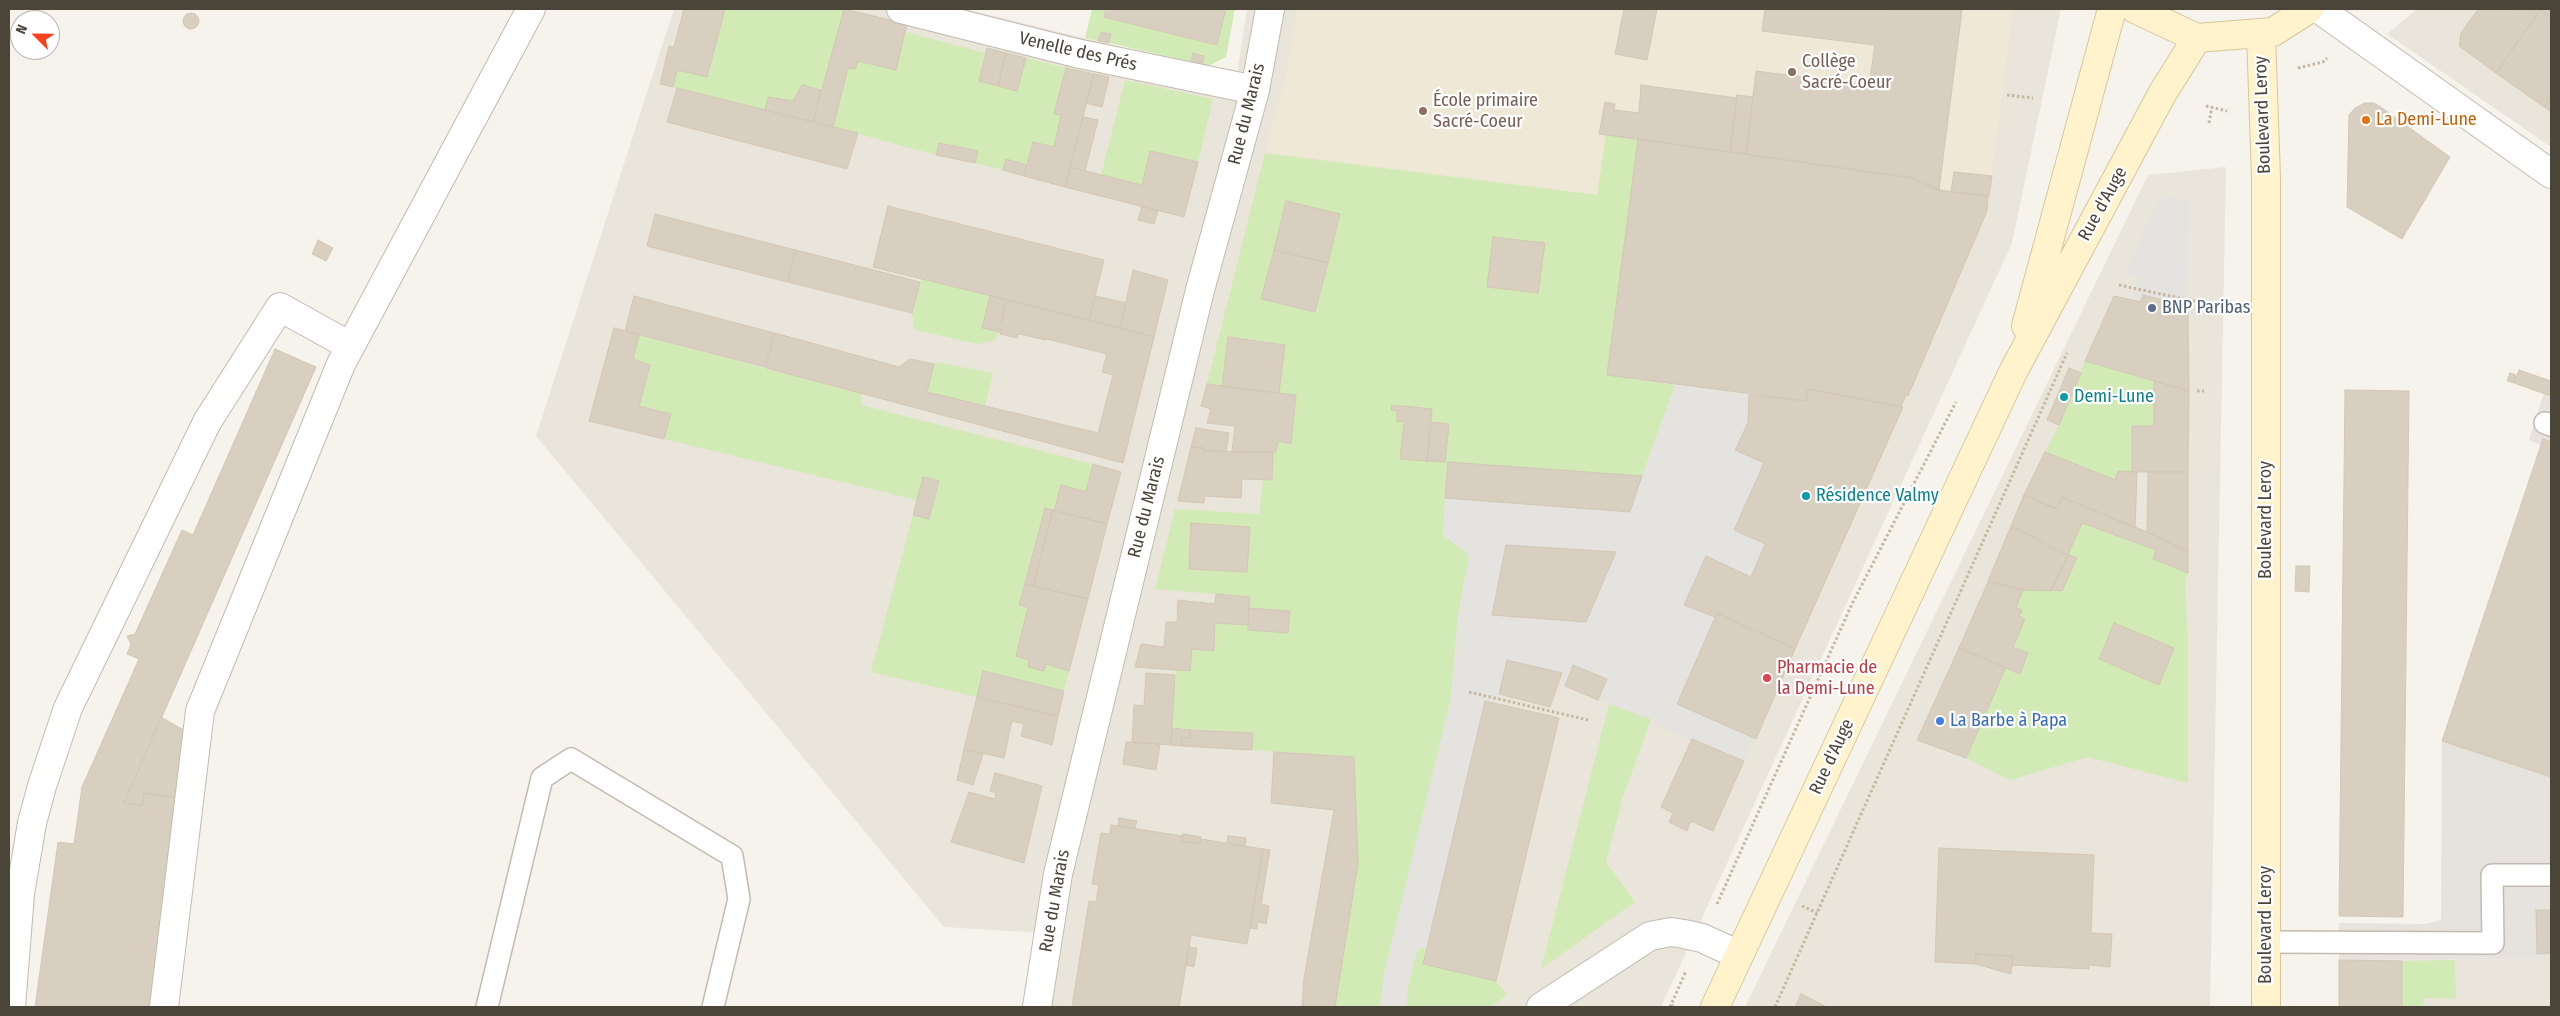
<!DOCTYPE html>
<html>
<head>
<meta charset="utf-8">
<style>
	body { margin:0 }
	#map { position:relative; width:2560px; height:1016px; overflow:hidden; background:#f6f3ec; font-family:"Fira Sans Condensed",sans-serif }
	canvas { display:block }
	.frame { position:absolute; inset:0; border:10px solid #4b4439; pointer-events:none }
	.north { position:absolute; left:10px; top:10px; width:50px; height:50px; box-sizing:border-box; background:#fff; border:1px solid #b7b4b0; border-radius:50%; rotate:293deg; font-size:14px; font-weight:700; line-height:20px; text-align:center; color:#4b4439 }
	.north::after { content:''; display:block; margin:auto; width:18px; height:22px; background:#fc3f1d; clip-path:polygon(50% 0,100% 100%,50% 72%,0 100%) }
</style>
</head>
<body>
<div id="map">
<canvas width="2560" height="1016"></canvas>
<div class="frame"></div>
<div class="north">N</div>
</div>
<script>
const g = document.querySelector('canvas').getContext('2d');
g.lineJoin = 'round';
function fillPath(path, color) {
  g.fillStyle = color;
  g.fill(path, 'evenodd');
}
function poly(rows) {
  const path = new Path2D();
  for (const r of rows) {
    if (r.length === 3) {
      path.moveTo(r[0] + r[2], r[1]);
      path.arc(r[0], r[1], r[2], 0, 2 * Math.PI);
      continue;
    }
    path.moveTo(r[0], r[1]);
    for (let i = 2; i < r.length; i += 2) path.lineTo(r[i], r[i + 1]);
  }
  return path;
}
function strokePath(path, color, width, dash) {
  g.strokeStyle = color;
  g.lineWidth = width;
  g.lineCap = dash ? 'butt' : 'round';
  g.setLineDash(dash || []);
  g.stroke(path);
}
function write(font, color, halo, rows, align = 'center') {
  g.font = font + ' "Fira Sans Condensed",sans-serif';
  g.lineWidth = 4.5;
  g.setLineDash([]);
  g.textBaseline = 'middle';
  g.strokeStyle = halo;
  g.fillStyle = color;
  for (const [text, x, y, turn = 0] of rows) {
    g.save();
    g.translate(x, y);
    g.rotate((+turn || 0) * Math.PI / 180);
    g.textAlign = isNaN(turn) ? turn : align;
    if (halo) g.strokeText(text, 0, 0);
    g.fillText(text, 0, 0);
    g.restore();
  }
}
const residential = poly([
	[674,9,965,9,1237,75,1247,9,2061,9,2012,243,1661,1007,1047,1007,1058,934,944,927,536,436],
	[2417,9,2551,9,2551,147,2387,34],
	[2226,167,2210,1007,1745,1007,2148,175],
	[2551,959,2551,1007,2339,1007,2339,960]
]);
const industrial = poly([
	[2544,393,2551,396,2551,959,2339,960,2339,923,2426,924,2441,920,2442,741,2541,445,2529,440]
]);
const education = poly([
	[1298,9,2013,9,1989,196,1939,190,1912,178,1606,135,1598,195,1265,153,1287,70]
]);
const green = poly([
	[725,9,844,9,821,90,802,85,793,101,768,97,765,110,673,87,677,70,708,77],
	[1092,9,1106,9,1104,17,1217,45,1226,9,1235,9,1226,57,1209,66,1202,65,1204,55,1194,53,1191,62,1109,43,1111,34,1101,32,1098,41,1085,38],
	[906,32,985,53,979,81,1017,91,1026,58,1066,68,1055,114,1061,115,1054,147,1034,142,1027,165,1006,159,1003,170,975,163,978,151,940,143,936,155,833,127,848,68,855,69,858,61,895,70],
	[1125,80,1213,99,1198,162,1142,185,1101,175],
	[1606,134,1638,139,1607,375,1675,385,1642,476,1448,462,1443,535,1467,553,1469,557,1458,615,1450,706,1384,974,1380,1007,1335,1007,1358,863,1354,757,1252,750,1253,733,1172,728,1176,670,1190,671,1192,649,1214,651,1215,623,1248,625,1249,630,1288,633,1290,611,1249,608,1250,597,1155,589,1175,509,1259,514,1263,480,1272,480,1273,452,1276,452,1278,441,1291,444,1296,395,1279,393,1285,345,1229,337,1222,387,1207,384,1265,153,1597,195],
	[1286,201,1340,214,1315,312,1262,298],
	[1392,405,1432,409,1431,422,1449,424,1445,461,1401,459,1404,422,1397,422,1397,411,1392,410],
	[921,279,990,296,982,328,998,332,996,340,979,344,915,330,912,314],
	[639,335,862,394,861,405,1093,464,1086,492,1061,485,1053,510,1045,508,1019,604,1028,607,1016,656,1029,660,1028,667,1043,671,1046,664,1069,671,1064,691,983,671,977,697,871,672,913,515,929,519,938,481,923,477,917,500,664,439,670,415,639,406,650,365,633,359],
	[2085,361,2154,381,2154,426,2132,472,2118,471,2115,480,2045,452,2059,425],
	[935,362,993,373,985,406,927,392],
	[2082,523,2156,550,2153,559,2188,573,2188,577,2185,577,2188,644,2188,783,2088,757,2010,780,1966,758,2006,667,2020,673,2028,654,2013,647,2025,619,2019,616,2016,607,2023,590,2062,590,2077,559,2068,555],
	[1609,704,1651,719,1622,800,1606,862,1635,902,1541,969],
	[1421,947,1426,948,1423,964,1496,981,1507,995,1490,1007,1406,1007,1408,986,1417,951],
	[2455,960,2456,999,2424,998,2423,1007,2402,1007,2402,961]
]);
const parking = poly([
	[2161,195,2189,200,2188,312,2162,306,2153,297,2143,296,2141,302,2132,300,2138,278,2124,275],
	[1675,385,1749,395,1748,423,1735,449,1764,463,1734,530,1765,544,1751,577,1706,557,1715,616,1694,664,1754,738,1744,761,1660,727,1651,719,1557,684,1562,673,1507,660,1497,703,1485,701,1426,948,1418,948,1417,951,1408,986,1406,1007,1380,1007,1384,974,1452,693,1458,615,1469,557,1467,553,1443,535,1445,498,1630,512]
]);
const building = poly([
	[684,9,725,9,707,77,677,70,673,87,660,84,669,46,674,47,684,9],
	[844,9,907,24,896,70,858,61,855,69,848,68,833,127,813,122,844,9],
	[1106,9,1226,9,1217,45,1104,17,1106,9],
	[1624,9,1657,9,1647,60,1615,54,1624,9],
	[1765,9,1962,10,1939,190,1912,178,1746,154,1756,71,1869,85,1875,45,1762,31,1765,9],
	[2478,9,2540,10,2496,73,2459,46,2461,33,2478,9],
	[2538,9,2551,9,2551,17,2540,10,2538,9],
	[2540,10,2551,17,2551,97,2544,107,2496,73,2540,10],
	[191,21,8],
	[1101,32,1111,34,1109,43,1098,41,1101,32],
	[987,48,1006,53,998,86,979,81,987,48],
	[1006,53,1026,58,1017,91,998,86,1006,53],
	[1193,53,1204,56,1202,65,1191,62,1193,53],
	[1066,68,1094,74,1065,187,1024,176,1033,142,1054,147,1061,115,1054,114,1066,68],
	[1094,74,1109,77,1102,107,1086,103,1094,74],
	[802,85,821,90,813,122,765,110,768,97,793,101,802,85],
	[1641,85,1737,98,1730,152,1599,134,1605,102,1615,104,1614,110,1639,113,1641,85],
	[677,88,858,133,847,169,667,122,677,88],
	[1737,95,1753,97,1746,154,1730,152,1737,95],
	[2551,97,2551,112,2544,107,2551,97],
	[2365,103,2374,103,2382,108,2450,157,2402,239,2347,207,2349,115,2355,108,2365,103],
	[1083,117,1098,120,1085,171,1070,167,1083,117],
	[1638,139,1912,178,1939,190,1988,196,1987,211,1908,396,1906,395,1901,406,1903,407,1808,389,1806,401,1607,375,1638,139],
	[939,143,978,151,975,163,936,155,939,143],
	[1150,151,1198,162,1184,217,1065,187,1070,167,1142,185,1150,151],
	[1006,159,1027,165,1024,176,1003,170,1006,159],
	[1954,172,1992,176,1989,196,1951,192,1954,172],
	[1286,201,1340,214,1328,263,1274,250,1286,201],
	[888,206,1104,260,1089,320,873,267,888,206],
	[1142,206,1158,210,1154,224,1138,220,1142,206],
	[655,214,795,250,787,282,647,246,655,214],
	[1493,237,1545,243,1538,293,1487,287,1493,237],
	[318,240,333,248,326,261,312,254,318,240],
	[796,250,920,282,912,313,788,282,796,250],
	[1274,250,1328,263,1315,312,1261,299,1274,250],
	[1133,270,1168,280,1154,337,1120,328,1133,270],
	[2143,295,2164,300,2162,306,2188,312,2189,391,2085,361,2114,296,2141,302,2143,295],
	[634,296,774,333,765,367,625,331,634,296],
	[990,296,1006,300,1000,332,982,328,990,296],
	[1096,296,1126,303,1120,328,1089,320,1096,296],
	[1006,300,1154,337,1123,463,766,368,775,333,899,367,910,359,934,364,927,392,1098,433,1113,375,1102,372,1107,354,1047,339,1046,340,1019,334,1017,338,1000,334,1001,330,999,329,1006,300],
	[614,328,639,335,633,359,650,365,639,406,671,414,664,439,589,421,614,328],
	[1228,337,1285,345,1279,393,1222,387,1228,337],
	[275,349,316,367,124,803,142,806,144,793,178,798,150,1007,35,1007,58,842,74,844,82,787,139,659,127,654,131,644,127,636,135,634,182,530,193,535,275,349],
	[2069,368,2081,373,2059,425,2047,420,2069,368],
	[2519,370,2551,381,2551,396,2514,383,2519,370],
	[2510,373,2516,375,2514,383,2507,381,2510,373],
	[2154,381,2189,391,2188,472,2132,472,2132,426,2154,426,2154,381],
	[1207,384,1296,395,1291,444,1278,441,1276,452,1232,452,1235,426,1207,423,1211,409,1201,406,1207,384],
	[1808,389,1903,407,1795,649,1717,613,1715,617,1684,605,1706,556,1751,577,1765,544,1734,530,1764,463,1735,450,1748,423,1749,395,1806,401,1808,389],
	[2345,390,2409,391,2403,917,2339,916,2345,390],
	[1392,405,1432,409,1427,461,1400,459,1404,422,1397,422,1397,411,1391,410,1392,405],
	[1431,422,1449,424,1445,462,1427,461,1431,422],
	[1196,428,1229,433,1226,452,1204,451,1204,448,1191,447,1196,428],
	[2543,439,2551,442,2551,777,2442,741,2543,439],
	[1191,447,1204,448,1204,451,1273,452,1272,480,1242,479,1241,498,1205,496,1204,503,1178,501,1191,447],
	[2045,452,2115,480,2118,471,2137,472,2135,528,2062,497,2057,509,2024,495,2045,452],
	[1448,462,1642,476,1630,512,1445,498,1448,462],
	[1093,464,1121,472,1107,524,1054,511,1061,485,1086,492,1093,464],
	[2148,472,2188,472,2188,551,2147,532,2148,472],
	[923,477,939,481,929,519,913,515,923,477],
	[2024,495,2057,509,2062,497,2147,532,2188,551,2188,573,2153,559,2156,550,2082,523,2068,555,2041,543,2042,541,2011,526,2024,495],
	[1045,508,1053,510,1033,586,1025,584,1045,508],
	[1053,510,1107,524,1088,599,1033,586,1053,510],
	[1191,523,1250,527,1247,572,1189,569,1191,523],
	[2011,526,2068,555,2051,591,2023,590,1988,581,2011,526],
	[1506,545,1616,552,1586,622,1492,615,1506,545],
	[2068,555,2077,558,2062,591,2051,590,2068,555],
	[2296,566,2310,566,2309,592,2295,591,2296,566],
	[1988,582,2023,590,2016,607,2022,610,2019,616,2025,619,2013,647,2028,653,2020,674,1959,648,1988,582],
	[1025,584,1088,599,1069,671,1046,664,1044,671,1028,667,1029,660,1016,656,1028,607,1019,605,1025,584],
	[1216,594,1250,597,1248,625,1215,623,1214,651,1192,649,1190,671,1135,667,1141,644,1164,647,1166,622,1177,622,1178,600,1215,604,1216,594],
	[1249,608,1290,611,1288,633,1248,630,1249,608],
	[1717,613,1795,649,1756,739,1677,704,1717,613],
	[2114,623,2174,648,2159,685,2099,659,2114,623],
	[1959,648,2006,667,1966,758,1917,740,1959,648],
	[1507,660,1562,673,1550,707,1499,694,1507,660],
	[1573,665,1607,679,1598,700,1565,686,1573,665],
	[983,671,1064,691,1058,716,977,697,983,671],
	[1146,673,1175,675,1171,745,1132,742,1134,705,1144,706,1146,673],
	[977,697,1058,716,1052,745,1021,736,1024,724,1012,721,1004,758,964,749,977,697],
	[1485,701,1559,718,1496,981,1423,964,1485,701],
	[161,717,187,732,178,798,144,793,142,806,124,803,161,717],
	[1172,728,1190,730,1190,738,1182,738,1182,746,1171,745,1172,728],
	[1190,730,1253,733,1252,750,1182,746,1182,738,1190,738,1190,730],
	[1692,739,1744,761,1713,831,1691,821,1687,831,1669,822,1673,813,1661,807,1692,739],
	[1126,742,1160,744,1156,770,1123,764,1126,742],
	[964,749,983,754,973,785,957,780,964,749],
	[1274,752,1354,757,1358,863,1335,1007,1302,1007,1304,978,1334,810,1271,803,1274,752],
	[995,773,1042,786,1024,863,951,842,969,792,995,799,996,793,990,791,995,773],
	[1119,818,1137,821,1135,828,1118,826,1119,818],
	[1111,825,1183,836,1182,841,1200,844,1201,839,1263,849,1247,944,1191,935,1179,1007,1072,1007,1089,901,1096,902,1099,885,1092,884,1101,833,1110,834,1111,825],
	[1183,834,1201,837,1200,844,1182,841,1183,834],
	[1228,836,1246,838,1245,847,1227,843,1228,836],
	[1939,848,2094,855,2091,933,2112,934,2110,967,2089,965,2089,969,2012,965,2013,956,1976,954,1976,964,1935,962,1939,848],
	[1263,849,1270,850,1261,904,1269,906,1266,924,1258,922,1257,929,1250,928,1263,849],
	[2536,910,2551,910,2551,953,2537,954,2536,910],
	[1189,947,1197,948,1194,967,1186,965,1189,947],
	[1976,954,2013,956,2011,974,1976,964,1976,954],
	[2339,960,2402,961,2402,1007,2339,1007,2339,960],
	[1801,994,1827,1007,1795,1007,1801,994]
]);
const path = poly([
	[2298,68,2323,62,2327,58],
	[2007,95,2033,98],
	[2206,106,2227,111],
	[2209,123,2212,107],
	[2119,285,2198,302],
	[2197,391,2204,391],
	[1469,692,1588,720],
	[1717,904,1852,604,1956,402],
	[1802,906,1817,913],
	[1671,1005,1675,1007],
	[1670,1007,1686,971],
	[1775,1007,2067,353]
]);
const service = poly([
	[2545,423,2551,425],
	[2266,942,2493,943,2492,875,2551,875],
	[487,1007,542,778,571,759,732,856,739,899,713,1007]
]);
const minor = poly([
	[901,9,1076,53,1255,90],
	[11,1007,20,894,32,823,42,786,68,708,207,422,280,307,350,346],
	[164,1007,200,711,341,364,531,9],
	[1037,1007,1058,874,1200,290,1255,90,1270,9],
	[1541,1007,1650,936,1671,932,1684,934,1702,938,1739,955]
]);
const tertiary = poly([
	[2319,9,2551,174]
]);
const secondary = poly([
	[2135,9,2197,38,2273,32,2309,9],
	[2261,34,2266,178,2266,1007],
	[2026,326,2112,9],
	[1715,1007,2013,372,2162,94,2197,38]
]);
const markers = [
	[1792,72,5,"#8d6e63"],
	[1423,111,5,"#8d6e63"],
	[2366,120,5,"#e8710a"],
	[2152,308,5,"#5c6f8a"],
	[2064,397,5,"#0f9aa8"],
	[1806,496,5,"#0f9aa8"],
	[1767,678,5,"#e0444e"],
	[1940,721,5,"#3f7fe0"]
];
const streetNames = [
	["Venelle des Prés",1078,52,13],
	["Rue du Marais",1247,114,-76],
	["Boulevard Leroy",2263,115,-92],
	["Rue d'Auge",2103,204,-61],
	["Rue du Marais",1147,507,-76],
	["Boulevard Leroy",2266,520,-90],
	["Rue d'Auge",1832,757,-65],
	["Rue du Marais",1055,901,-80],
	["Boulevard Leroy",2266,925,-90]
];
const educationNames = [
	["Collège",1802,62],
	["Sacré-Coeur",1802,83],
	["École primaire",1433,101],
	["Sacré-Coeur",1433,122]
];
const foodNames = [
	["La Demi-Lune",2376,120]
];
const serviceNames = [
	["BNP Paribas",2162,308]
];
const cultureNames = [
	["Demi-Lune",2074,397],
	["Résidence Valmy",1816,496]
];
const healthNames = [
	["Pharmacie de",1777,668],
	["la Demi-Lune",1777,689]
];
const shopNames = [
	["La Barbe à Papa",1950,721]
];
fillPath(residential, '#eae5da');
fillPath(industrial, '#e6e2dd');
fillPath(education, '#efe8d6');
fillPath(green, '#d2eab5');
fillPath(parking, '#e5e3e0');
fillPath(building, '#d8cfc1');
strokePath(building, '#d3c7b4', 1);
strokePath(service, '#c2bbae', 24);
strokePath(minor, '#c2bbae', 30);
strokePath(tertiary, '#c2bbae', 30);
strokePath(secondary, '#d6c79b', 30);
strokePath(path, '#c4b79f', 3, [2.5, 2.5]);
strokePath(service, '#fff', 21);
strokePath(minor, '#fff', 28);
strokePath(tertiary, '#fff', 28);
strokePath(secondary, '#fff3cd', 28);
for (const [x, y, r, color] of markers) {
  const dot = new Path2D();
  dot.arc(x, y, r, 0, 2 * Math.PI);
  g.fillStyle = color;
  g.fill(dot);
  strokePath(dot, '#fff', 2);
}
write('18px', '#4b4439', '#fff', streetNames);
write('18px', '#785e54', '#fff', educationNames, 'left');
write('18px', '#c56008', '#fff', foodNames, 'left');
write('18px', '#4e5e75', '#fff', serviceNames, 'left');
write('18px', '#0d838f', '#fff', cultureNames, 'left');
write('18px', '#be3a42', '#fff', healthNames, 'left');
write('18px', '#366cbe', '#fff', shopNames, 'left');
</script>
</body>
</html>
